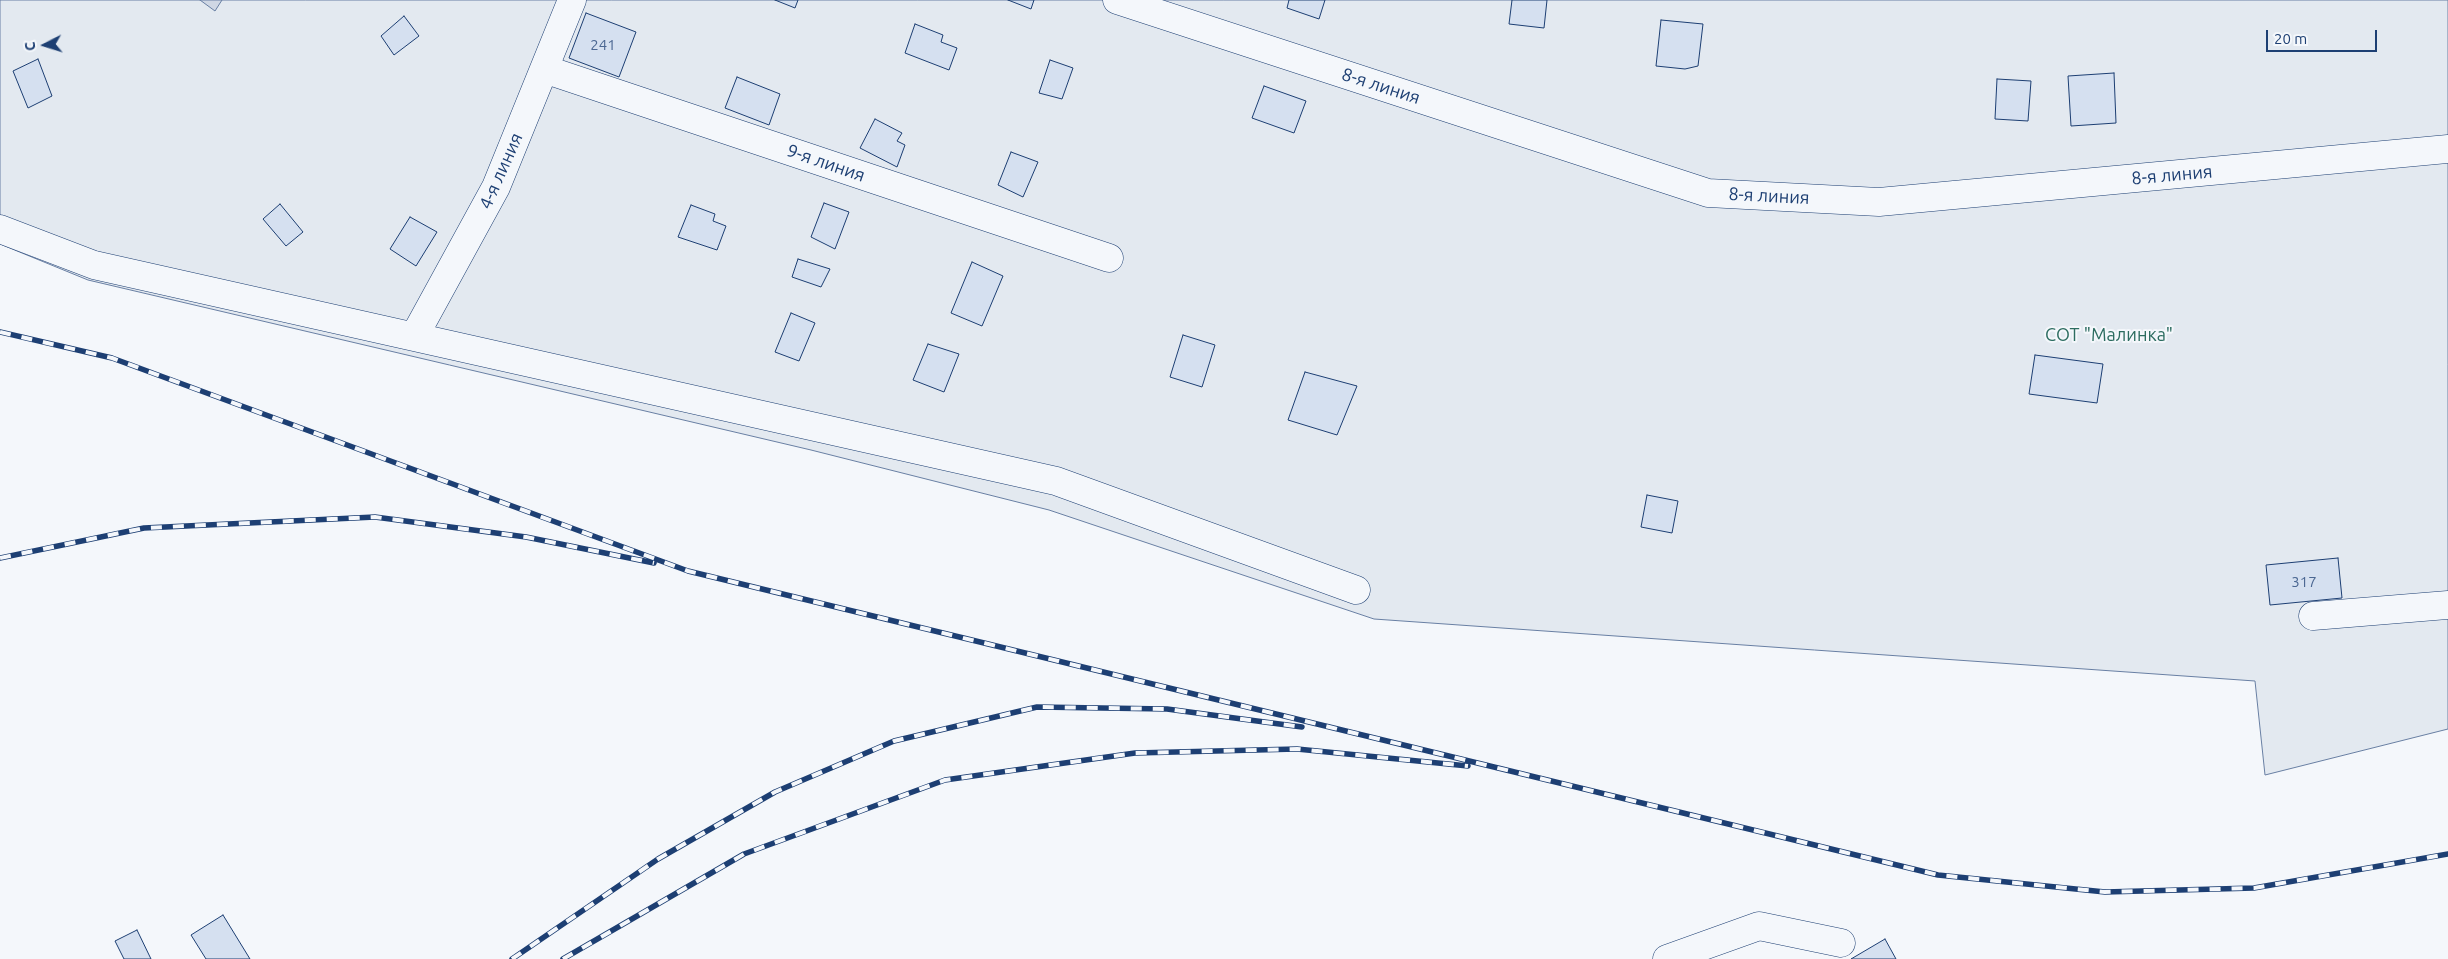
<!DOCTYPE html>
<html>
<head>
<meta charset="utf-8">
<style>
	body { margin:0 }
	#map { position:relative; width:2448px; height:959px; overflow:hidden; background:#f4f7fb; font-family:Ubuntu,sans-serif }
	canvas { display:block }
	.north { position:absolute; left:20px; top:20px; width:50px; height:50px; -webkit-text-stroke:4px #f4f7fb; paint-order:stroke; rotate:265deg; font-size:14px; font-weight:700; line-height:20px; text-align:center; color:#1d3f73 }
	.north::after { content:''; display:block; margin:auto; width:18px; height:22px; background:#1d3f73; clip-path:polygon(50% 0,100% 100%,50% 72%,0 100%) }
	.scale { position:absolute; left:2266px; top:30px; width:111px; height:22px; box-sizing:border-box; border:2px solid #1d3f73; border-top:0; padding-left:6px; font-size:15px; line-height:18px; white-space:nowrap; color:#1d3f73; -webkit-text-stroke:4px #f4f7fb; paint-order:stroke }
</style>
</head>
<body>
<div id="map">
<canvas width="2448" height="959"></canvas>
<div class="north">С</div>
<div class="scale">20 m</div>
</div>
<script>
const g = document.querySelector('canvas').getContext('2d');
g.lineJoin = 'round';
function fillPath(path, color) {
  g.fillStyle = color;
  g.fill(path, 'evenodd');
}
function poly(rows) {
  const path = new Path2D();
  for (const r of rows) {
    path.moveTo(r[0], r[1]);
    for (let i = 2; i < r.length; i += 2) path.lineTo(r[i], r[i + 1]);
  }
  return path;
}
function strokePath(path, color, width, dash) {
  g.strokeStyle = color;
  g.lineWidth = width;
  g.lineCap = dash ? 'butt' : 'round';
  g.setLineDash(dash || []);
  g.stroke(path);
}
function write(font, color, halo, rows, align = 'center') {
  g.font = font + ' Ubuntu,sans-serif';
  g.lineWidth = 4;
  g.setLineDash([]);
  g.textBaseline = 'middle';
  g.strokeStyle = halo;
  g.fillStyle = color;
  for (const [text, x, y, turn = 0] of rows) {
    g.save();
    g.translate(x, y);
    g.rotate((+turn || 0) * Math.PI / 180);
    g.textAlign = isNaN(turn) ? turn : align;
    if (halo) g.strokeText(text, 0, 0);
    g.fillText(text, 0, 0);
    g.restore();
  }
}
const green = poly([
	[0,0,2448,0,2448,729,2265,775,2255,681,1374,619,1049,510,811,450,88,280,0,244,0,0]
]);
const water = poly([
	[200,0,222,0,215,11,200,0]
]);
const building = poly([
	[775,0,798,0,795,8,775,0],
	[1008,0,1034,0,1031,9,1008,0],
	[1289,0,1325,0,1319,19,1287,8,1289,0],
	[1512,0,1547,0,1544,28,1509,24,1512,0],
	[586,13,636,32,619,77,569,58,586,13],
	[404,16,419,36,394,55,381,36,404,16],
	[1661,20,1703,24,1698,66,1685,69,1656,66,1661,20],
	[915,24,943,35,941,42,957,48,949,70,905,53,915,24],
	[38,59,52,96,28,108,13,71,38,59],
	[1050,60,1073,68,1062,99,1039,93,1050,60],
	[2114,73,2116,123,2071,126,2068,76,2114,73],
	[737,77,780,94,769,125,725,108,737,77],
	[1997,79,2031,81,2028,121,1995,119,1997,79],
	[1264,86,1306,101,1294,133,1252,118,1264,86],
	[875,119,902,133,897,141,905,145,897,167,860,148,875,119],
	[1011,152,1038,162,1023,197,998,185,1011,152],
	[824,203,849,212,835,249,811,237,824,203],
	[280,204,303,232,286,246,263,219,280,204],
	[691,205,715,214,713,221,726,226,717,250,678,237,691,205],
	[410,217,437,232,416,266,390,249,410,217],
	[798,259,830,269,821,287,792,277,798,259],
	[972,262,1003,276,982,326,951,313,972,262],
	[791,313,815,323,799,361,775,352,791,313],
	[1183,335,1215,345,1202,387,1170,377,1183,335],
	[928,344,959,354,944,392,913,380,928,344],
	[2035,355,2103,364,2097,403,2029,394,2035,355],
	[1305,372,1357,386,1337,435,1288,420,1305,372],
	[1647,495,1678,501,1672,533,1641,527,1647,495],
	[2338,558,2342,598,2270,605,2266,565,2338,558],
	[223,915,250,959,206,959,191,935,223,915],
	[137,930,151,959,124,959,115,941,137,930],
	[1885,939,1896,959,1851,959,1885,939]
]);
const minor = poly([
	[1117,0,1708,193,1879,202,2448,149],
	[544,69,1109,258],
	[0,229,94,265,1056,481,1356,590],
	[415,335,496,187,572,0],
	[2313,616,2448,605],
	[1667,959,1759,926,1841,943]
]);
const rail = poly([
	[0,332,112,358,688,571,1938,875,2105,892,2254,888,2448,854],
	[0,558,144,528,375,517,526,537,654,563],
	[512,959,658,859,775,792,894,741,1037,707,1167,709,1302,727],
	[563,959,744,854,945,780,1135,753,1297,749,1468,766]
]);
const numberNames = [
	["241",603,45],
	["317",2304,582]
];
const streetNames = [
	["8-я линия",1381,86,18],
	["9-я линия",826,163,19],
	["4-я линия",501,171,-66],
	["8-я линия",2172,175,-5],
	["8-я линия",1769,196,3]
];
const parkNames = [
	["СОТ \"Малинка\"",2109,335]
];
fillPath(green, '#e3e9f0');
strokePath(green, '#687fa3', 1);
fillPath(water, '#cfd7e4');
strokePath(water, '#687fa3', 1);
fillPath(building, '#d5e0f0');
strokePath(building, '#1d3f73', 1);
strokePath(minor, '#1d3f73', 29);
strokePath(minor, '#f4f7fb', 28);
strokePath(rail, '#1d3f73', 5.5);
strokePath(rail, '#f4f7fb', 4, [11]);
write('15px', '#4b6792', null, numberNames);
write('18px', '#1d3f73', '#f4f7fb', streetNames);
write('18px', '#2c6c60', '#f4f7fb', parkNames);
</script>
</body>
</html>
